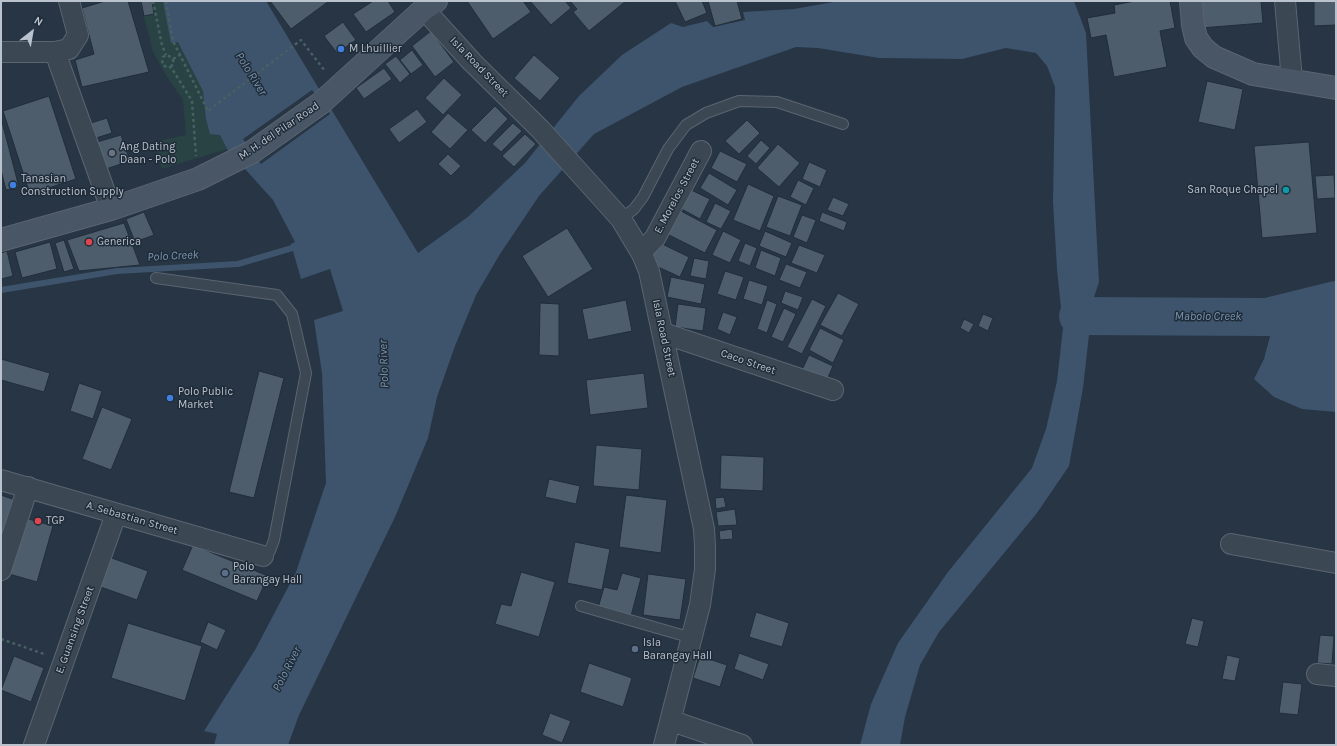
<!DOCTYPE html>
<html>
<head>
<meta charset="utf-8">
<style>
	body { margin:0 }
	#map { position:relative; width:1337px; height:746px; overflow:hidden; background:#273544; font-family:Karla,sans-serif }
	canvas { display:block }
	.frame { position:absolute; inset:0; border:2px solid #b9c2cd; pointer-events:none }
	.north { position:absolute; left:12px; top:12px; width:40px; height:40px; -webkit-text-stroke:3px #202c39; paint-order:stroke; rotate:31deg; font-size:11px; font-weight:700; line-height:16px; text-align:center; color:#b9c2cd }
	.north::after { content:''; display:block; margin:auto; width:14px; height:18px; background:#b9c2cd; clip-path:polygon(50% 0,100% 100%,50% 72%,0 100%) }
</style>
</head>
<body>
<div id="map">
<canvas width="1337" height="746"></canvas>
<div class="frame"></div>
<div class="north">N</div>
</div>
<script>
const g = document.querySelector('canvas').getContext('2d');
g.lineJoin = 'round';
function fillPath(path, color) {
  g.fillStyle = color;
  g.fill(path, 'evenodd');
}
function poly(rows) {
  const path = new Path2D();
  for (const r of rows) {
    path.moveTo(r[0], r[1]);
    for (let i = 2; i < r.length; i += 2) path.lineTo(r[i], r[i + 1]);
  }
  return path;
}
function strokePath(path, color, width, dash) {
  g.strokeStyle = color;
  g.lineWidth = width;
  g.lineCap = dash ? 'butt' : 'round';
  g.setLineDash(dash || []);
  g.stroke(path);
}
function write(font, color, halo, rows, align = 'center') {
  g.font = font + ' Karla,sans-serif';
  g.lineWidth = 3;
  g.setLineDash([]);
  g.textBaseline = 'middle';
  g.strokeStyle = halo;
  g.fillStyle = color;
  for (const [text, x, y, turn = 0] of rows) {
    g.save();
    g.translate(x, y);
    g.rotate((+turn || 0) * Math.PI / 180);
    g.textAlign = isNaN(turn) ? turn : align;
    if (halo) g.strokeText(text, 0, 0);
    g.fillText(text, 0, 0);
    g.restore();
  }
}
const green = poly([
	[140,1,170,1,220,135,227,149,162,169,154,142,186,135,183,100,167,77,153,52]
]);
const water = poly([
	[163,1,266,1,418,253,469,216,525,163,579,96,622,55,671,23,683,27,707,21,713,27,745,20,743,12,794,9,839,1,1074,1,1086,33,1099,282,1093,300,1083,388,1069,466,1037,513,939,632,920,665,905,717,900,745,860,745,871,704,898,643,948,572,1032,468,1046,429,1057,381,1063,328,1057,269,1053,202,1055,87,1047,66,1036,53,1006,48,962,59,879,58,818,48,796,47,682,87,594,134,539,196,500,254,476,295,455,346,437,397,428,438,395,517,299,715,288,745,214,745,217,734,204,731,255,650,296,572,326,483,322,373,314,320,343,311,330,269,301,279,291,244,295,242,273,200,227,149,220,135,210,134,206,119,203,91,178,42,171,43],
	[1336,300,1336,412,1302,409,1274,397,1254,379,1264,359,1273,325,1267,317]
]);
const pier = poly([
	[312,90,330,114,261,164,243,139]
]);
const stream = poly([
	[1,290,117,271,238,264,299,246]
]);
const river = poly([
	[1078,316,1267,317,1336,300]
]);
const building = poly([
	[105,1,128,1,149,72,82,87,75,60,94,54,82,8,105,1],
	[141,1,152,1,154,14,144,16,141,1],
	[270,1,329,1,291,29,270,1],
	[373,1,388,1,395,12,366,32,353,14,373,1],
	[467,1,523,1,531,12,493,39,467,1],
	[530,1,565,1,571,8,551,25,530,1],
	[570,1,626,1,589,31,573,12,577,9,570,1],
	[675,1,702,1,707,13,685,22,675,1],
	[708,1,737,1,742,19,715,26,708,1],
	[1135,1,1170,1,1175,28,1160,31,1167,67,1114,77,1106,35,1091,38,1087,18,1115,13,1114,5,1135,1],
	[1200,1,1261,1,1263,23,1201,28,1200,1],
	[1314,1,1336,1,1336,25,1314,26,1314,1],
	[343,22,356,40,337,53,324,36,343,22],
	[431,31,454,62,435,77,412,46,431,31],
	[412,50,423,65,411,74,400,60,412,50],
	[534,55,560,78,540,101,514,78,534,55],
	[396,56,410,74,400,83,385,64,396,56],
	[384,68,392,79,364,99,356,88,384,68],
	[444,78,462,95,443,115,425,98,444,78],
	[1207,81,1243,89,1235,130,1198,122,1207,81],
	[49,96,76,179,30,194,3,111,49,96],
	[495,106,508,119,485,143,471,130,495,106],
	[417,109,427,122,399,143,389,129,417,109],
	[448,113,468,130,450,149,431,132,448,113],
	[1,118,19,187,6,190,1,170,1,118],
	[107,118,112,133,96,138,91,123,107,118],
	[747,120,760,133,739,154,725,141,747,120],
	[513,123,522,131,501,152,492,144,513,123],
	[525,134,536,144,514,167,502,156,525,134],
	[121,135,130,161,106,169,97,142,121,135],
	[761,140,770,148,756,164,747,156,761,140],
	[1309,142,1317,233,1262,238,1254,146,1309,142],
	[778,144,800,163,779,187,757,168,778,144],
	[720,151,747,164,737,182,711,168,720,151],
	[448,154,461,166,451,176,438,164,448,154],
	[809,162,827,170,820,187,802,179,809,162],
	[709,173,737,190,728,205,700,188,709,173],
	[1334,175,1335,198,1317,199,1315,176,1334,175],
	[798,180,814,188,806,205,790,197,798,180],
	[748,184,774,196,760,231,733,220,748,184],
	[685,187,710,199,700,219,676,206,685,187],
	[778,196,802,205,790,236,766,227,778,196],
	[833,197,849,204,843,216,827,210,833,197],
	[715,203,731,211,721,229,706,222,715,203],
	[677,209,717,230,705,253,665,233,677,209],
	[144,212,154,235,135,242,126,219,144,212],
	[822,212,847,222,844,231,819,221,822,212],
	[802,215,816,220,807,243,793,237,802,215],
	[124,223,140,265,79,271,67,240,124,223],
	[567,228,593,269,548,297,522,256,567,228],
	[723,231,741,240,730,263,712,255,723,231],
	[765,231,792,243,786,257,759,246,765,231],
	[64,240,74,269,64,272,55,243,64,240],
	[50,242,57,269,22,278,15,252,50,242],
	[658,242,689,257,680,277,656,266,651,253,658,242],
	[745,243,757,248,750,266,738,261,745,243],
	[799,245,825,255,817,273,791,263,799,245],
	[761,250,781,258,775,276,755,268,761,250],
	[7,251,13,276,1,279,1,253,7,251],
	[694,258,709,261,706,279,690,276,694,258],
	[786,264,807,272,800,288,779,280,786,264],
	[725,271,744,277,736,300,717,294,725,271],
	[671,277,705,284,701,304,667,297,671,277],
	[749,280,768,286,762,305,743,299,749,280],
	[785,291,803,297,798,310,781,303,785,291],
	[838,293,859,304,842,336,820,325,838,293],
	[812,299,826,306,802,354,787,347,812,299],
	[626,300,632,331,588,340,582,309,626,300],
	[767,300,777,304,767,333,757,329,767,300],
	[540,303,559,304,559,356,539,355,540,303],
	[678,304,706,308,703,331,675,327,678,304],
	[784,308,796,314,783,342,771,337,784,308],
	[723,312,737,317,730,335,717,329,723,312],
	[983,314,993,318,988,331,978,326,983,314],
	[964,319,974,324,969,333,960,328,964,319],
	[820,328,844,340,833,363,809,350,820,328],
	[809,355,833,366,826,382,801,372,809,355],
	[1,359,50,373,44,392,1,380,1,359],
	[259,371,284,378,254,498,229,492,259,371],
	[644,373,648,408,590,415,586,380,644,373],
	[79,383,102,391,93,419,70,411,79,383],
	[102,407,132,419,111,470,82,459,102,407],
	[596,445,642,449,639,490,593,486,596,445],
	[721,455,764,457,763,491,720,489,721,455],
	[549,479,580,486,576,504,545,497,549,479],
	[1,495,15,500,1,543,1,495],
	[626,495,667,500,661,553,619,547,626,495],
	[724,497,726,507,716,509,715,498,724,497],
	[735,509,737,525,718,526,716,512,735,509],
	[25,518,53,526,37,582,9,574,25,518],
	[732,529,733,539,720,540,719,531,732,529],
	[575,542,610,549,602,590,567,583,575,542],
	[193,545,268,576,257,601,182,570,193,545],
	[109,557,148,571,137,600,98,586,109,557],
	[521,572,555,582,539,637,495,624,501,604,511,606,521,572],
	[622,573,641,578,631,616,598,608,604,587,617,590,622,573],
	[648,574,686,579,680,620,643,615,648,574],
	[756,612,789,623,782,647,749,637,756,612],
	[1192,618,1204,621,1198,647,1185,644,1192,618],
	[208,622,226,630,217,650,200,642,208,622],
	[128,623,202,646,185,701,111,678,128,623],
	[1320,635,1334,636,1332,664,1317,663,1320,635],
	[739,653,769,664,763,680,734,669,739,653],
	[1227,655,1240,658,1235,681,1222,679,1227,655],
	[14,656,44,668,31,702,1,690,14,656],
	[700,656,727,665,720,687,693,678,700,656],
	[589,663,632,678,623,707,580,692,589,663],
	[1283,682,1302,684,1298,715,1279,713,1283,682],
	[550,713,571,721,562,743,542,735,550,713]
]);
const path = poly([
	[153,1,162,45,166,55],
	[166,1,173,41,180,55],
	[173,59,180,55,208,111,301,40,325,71],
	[171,67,174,62,171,57,166,55,163,57,162,64,168,68,171,67,192,101,196,156],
	[1,639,44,654]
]);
const lane = poly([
	[621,219,634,209,643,197,668,149,686,125,706,113,739,101,777,102,843,124],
	[156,278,277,295,292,314,306,373,274,540,270,551,263,556],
	[581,606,692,638]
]);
const street = poly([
	[1285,1,1292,80],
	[424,9,472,62,540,129,621,219,642,254,649,271,704,529,705,546,705,569,700,605,664,745],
	[1,52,55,52,69,49,78,35,69,1],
	[55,52,111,209],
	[641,252,655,238,701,151],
	[663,333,833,390],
	[1,480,263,556],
	[1231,544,1336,563],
	[1,570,28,487],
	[1317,674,1336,676],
	[672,721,742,745],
	[34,745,116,514]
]);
const secondary = poly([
	[1191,1,1193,25,1196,38,1203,48,1214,57,1253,74,1336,88],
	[1,240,111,209,198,179,252,152,321,103,424,9,436,1]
]);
const markers = [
	[341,49,4,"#3f7fe0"],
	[112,153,4,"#6b7280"],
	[13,185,4,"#3f7fe0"],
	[1286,190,4,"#0f9aa8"],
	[89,242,4,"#e0444e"],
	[170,398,4,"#3f7fe0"],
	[38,521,4,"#e0444e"],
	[225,573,4,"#5c6f8a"],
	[635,649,4,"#5c6f8a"]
];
const poiNames = [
	["M Lhuillier",349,49],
	["Ang Dating",120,147],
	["Daan - Polo",120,160],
	["Tanasian",21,179],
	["Construction Supply",21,192],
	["San Roque Chapel",1278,190,"right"],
	["Generica",97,242],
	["Polo Public",178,392],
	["Market",178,405],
	["TGP",46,521],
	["Polo",233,567],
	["Barangay Hall",233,580],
	["Isla",643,643],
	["Barangay Hall",643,656]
];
const streetNames = [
	["Isla Road Street",479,67,46],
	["M. H. del Pilar Road",279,131,-34],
	["E. Morelos Street",677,196,-62],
	["Isla Road Street",664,338,78],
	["Caco Street",748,362,19],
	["A. Sebastian Street",132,518,16],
	["E. Guansing Street",75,630,-70]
];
const waterNames = [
	["Polo River",251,74,58],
	["Polo Creek",173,256,-3],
	["Mabolo Creek",1208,317],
	["Polo River",384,364,-92],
	["Polo River",287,669,-63]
];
fillPath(green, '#294344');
fillPath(water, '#3d546c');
fillPath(pier, '#273544');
strokePath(stream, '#3d546c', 6);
strokePath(river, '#3d546c', 38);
fillPath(building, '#4d5d6c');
strokePath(building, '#222e3a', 1);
strokePath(lane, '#5a6570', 12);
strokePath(street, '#5a6570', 22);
strokePath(secondary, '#5a6570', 24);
strokePath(path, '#476061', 2.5, [3, 3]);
strokePath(lane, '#3b4753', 10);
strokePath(street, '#3b4753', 20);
strokePath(secondary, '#495666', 22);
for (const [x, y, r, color] of markers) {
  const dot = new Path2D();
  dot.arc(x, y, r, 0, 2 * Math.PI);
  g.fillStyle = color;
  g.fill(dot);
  strokePath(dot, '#202c39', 1.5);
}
write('11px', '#b9c2cd', '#202c39', poiNames, 'left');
write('11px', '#b9c2cd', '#202c39', streetNames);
write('italic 12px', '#7995b0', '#202c39', waterNames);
</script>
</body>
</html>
